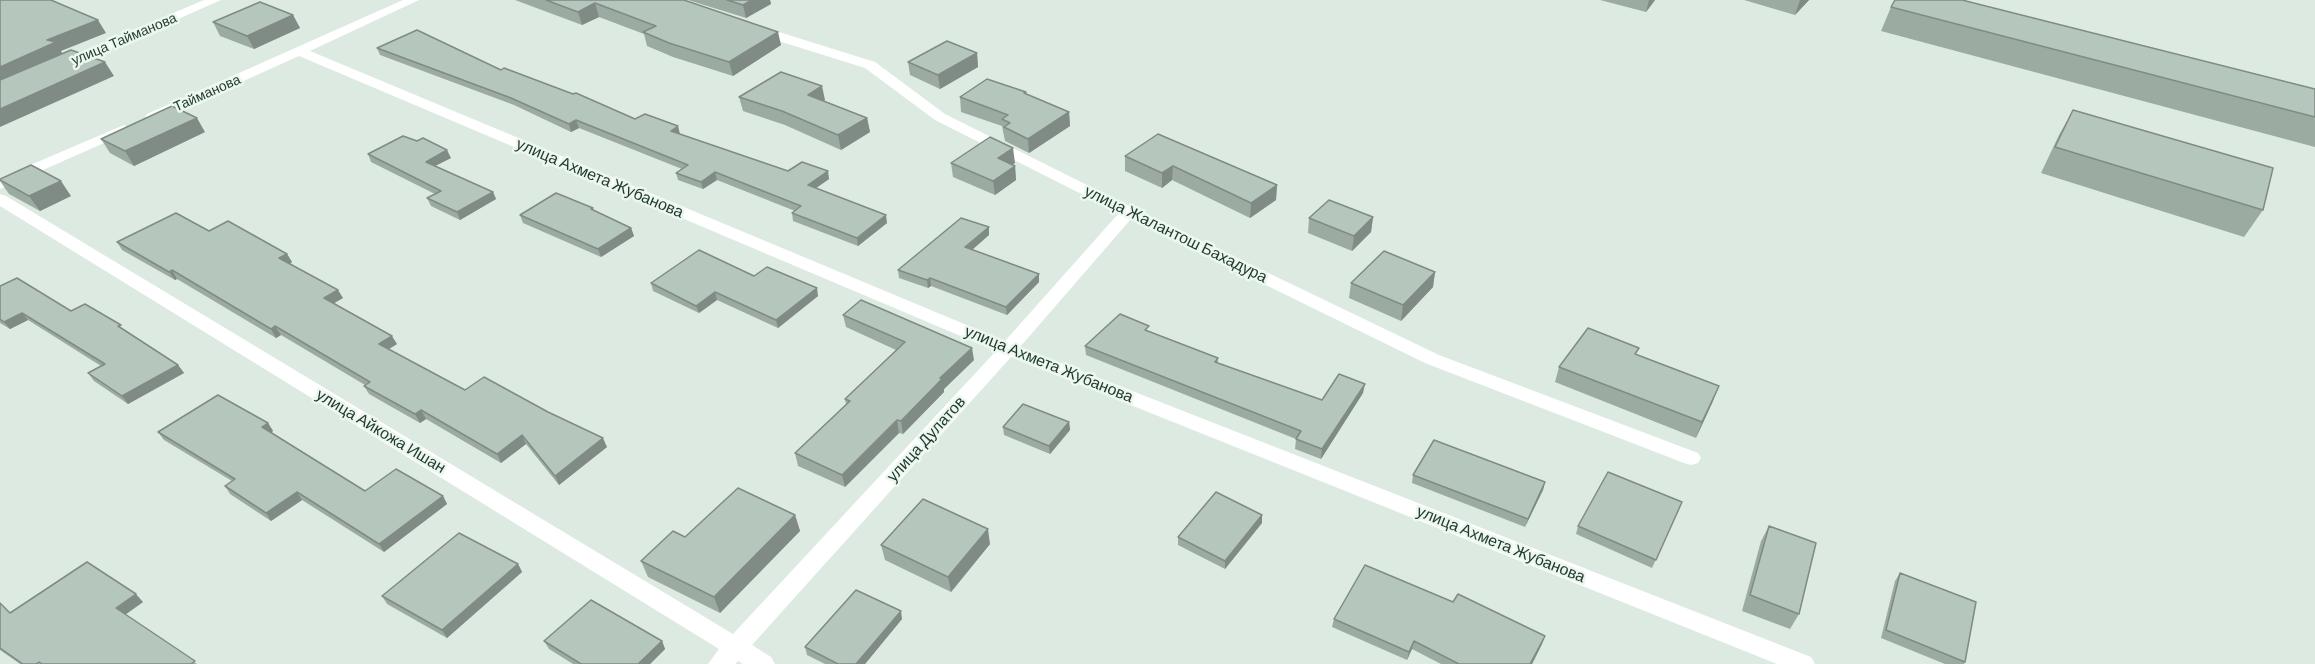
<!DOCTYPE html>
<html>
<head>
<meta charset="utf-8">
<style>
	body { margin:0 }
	canvas { display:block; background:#ddeae1 }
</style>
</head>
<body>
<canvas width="2315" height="664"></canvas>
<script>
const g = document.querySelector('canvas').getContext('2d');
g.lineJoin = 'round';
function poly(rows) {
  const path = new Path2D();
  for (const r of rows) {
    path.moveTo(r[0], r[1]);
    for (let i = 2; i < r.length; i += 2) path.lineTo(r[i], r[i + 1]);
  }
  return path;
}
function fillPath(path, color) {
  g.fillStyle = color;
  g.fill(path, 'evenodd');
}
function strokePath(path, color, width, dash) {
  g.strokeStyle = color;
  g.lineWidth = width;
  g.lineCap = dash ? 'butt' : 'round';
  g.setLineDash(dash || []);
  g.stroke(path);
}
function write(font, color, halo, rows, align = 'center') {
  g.font = font + ' Barlow,sans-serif';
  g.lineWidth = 5;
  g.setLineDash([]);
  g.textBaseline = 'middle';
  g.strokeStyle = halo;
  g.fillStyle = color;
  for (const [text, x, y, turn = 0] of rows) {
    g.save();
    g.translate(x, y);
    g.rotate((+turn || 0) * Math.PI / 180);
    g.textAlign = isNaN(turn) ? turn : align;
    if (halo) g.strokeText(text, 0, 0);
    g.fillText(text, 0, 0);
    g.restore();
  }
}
const minor = poly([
	[204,0,221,0,70,67,60,67,58,64,60,61,204,0],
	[403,0,419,0,310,51,1005,341,1119,213,935,120,865,68,753,33,751,30,753,27,763,27,875,62,945,114,1135,209,1439,355,1698,453,1701,458,1698,463,1691,465,1684,463,1425,363,1131,219,1020,347,1811,657,1815,664,1777,664,1011,357,752,645,771,657,775,664,743,664,738,661,735,664,708,664,719,649,0,206,0,194,6,196,733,634,996,351,299,56,157,120,152,121,145,117,147,114,403,0],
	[124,125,131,129,129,132,0,189,0,178,124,125]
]);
const wall = poly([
	[515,0,684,0,781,45,733,76,673,57,647,46,644,34,599,17,582,25],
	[688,0,770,0,771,4,746,18],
	[1600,0,1655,0,1646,12],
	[1744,0,1809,0,1795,15],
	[1891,7,2315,89,2315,147,1881,31],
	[293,15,300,28,254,49,220,36,213,22],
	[377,48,501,70,635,119,788,171,829,179,816,188,887,223,858,246,793,221,792,213,795,211,717,180,703,189,678,180,676,173,682,169,579,128,571,132,514,105,380,55],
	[977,53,978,67,940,89,910,75,908,62],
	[1026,94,1069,112,1070,126,1029,153,1005,141,1002,126,961,112,960,97],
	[739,97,825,100,824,101,867,118,870,132,841,150,785,125,743,111],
	[2073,110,2263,210,2244,237,2041,173,2059,135],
	[205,132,134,166,110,153,101,139],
	[368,154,451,158,435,166,493,192,496,199,460,220,431,206,427,198,435,194,371,162],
	[1125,156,1277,185,1276,200,1250,218,1172,180,1162,188,1125,171],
	[951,163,1015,163,1012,164,1015,166,1016,180,995,195,953,177],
	[0,179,71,196,40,211,9,194,0,181],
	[594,211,631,228,634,236,601,257,523,223,520,215],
	[1373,217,1371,232,1352,251,1308,233,1309,218],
	[209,231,287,254,292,262,290,264,343,298,334,303,397,344,389,349,465,390,607,447,559,485,526,444,501,463,426,419,420,423,369,394,364,386,365,385,281,335,276,338,177,279,175,280,122,250,117,242],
	[989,235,972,250,1039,282,1007,315,931,286,928,288,899,278,898,270],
	[1435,272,1433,287,1401,321,1349,298,1351,283],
	[754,276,818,296,778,328,717,300,699,313,653,291,651,283],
	[0,286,71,311,125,331,178,365,184,373,128,404,94,381,88,373,101,366,28,320,10,329,0,323],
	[843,315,974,360,944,389,944,392,903,434,899,433,845,487,798,466,795,453,846,404,845,399,896,350,846,327],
	[1149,332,1218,358,1218,363,1322,400,1363,393,1321,459,1295,449,1296,439,1086,355,1085,346],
	[1559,367,1713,401,1696,438,1555,382],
	[1069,422,1070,430,1050,454,1004,435,1003,427],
	[268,423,273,431,271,432,365,491,443,496,447,504,384,552,302,500,271,521,230,494,225,486,232,481,164,440,158,432],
	[1413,475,1545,482,1543,490,1525,527,1412,483],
	[1679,510,1652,568,1576,534,1578,526],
	[795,515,800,531,720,613,648,577,641,561],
	[1262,523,1225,569,1178,545,1178,537],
	[1769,526,1799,614,1790,629,1742,611,1761,541],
	[990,544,951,592,885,560,881,545],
	[518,564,522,572,447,638,387,604,382,596],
	[1900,573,1965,662,1964,664,1945,664,1881,638,1895,581],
	[143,602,125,615,197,664,20,664,0,650,0,603,10,613],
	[902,619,865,664,825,664,807,655,805,647],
	[1334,619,1545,636,1542,644,1532,664,1441,664,1412,649,1407,660,1332,627],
	[544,641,662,641,665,649,650,664,573,664,549,649]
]);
const shadedWall = poly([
	[752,0,770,0,771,4,746,18,743,5],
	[1649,0,1655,0,1646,12],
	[1800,0,1809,0,1795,15],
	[595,3,599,17,582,25,578,12],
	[293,15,300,28,254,49,247,36],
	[98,20,106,33,61,51,64,56,0,85,0,67,47,40],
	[778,32,781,45,733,76,729,62],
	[977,53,978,67,940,89,938,75],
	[105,62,114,76,0,127,0,109],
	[822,86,825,100,811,109,808,95],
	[1069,112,1070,126,1029,153,1028,139],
	[197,118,205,132,134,166,125,151],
	[867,118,870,132,841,150,838,135],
	[576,120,579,128,571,132,569,124],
	[678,126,680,134,671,131],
	[1013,148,1015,163,999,173,998,158],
	[447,150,451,158,429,169,426,162],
	[1015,166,1016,180,995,195,993,181],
	[1173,166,1172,180,1162,188,1162,173],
	[828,171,829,179,809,193,808,185],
	[715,172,717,180,703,189,701,182],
	[61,181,71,196,40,211,29,196],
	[1277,185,1276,200,1250,218,1251,203],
	[493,192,496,199,460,220,457,212],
	[886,215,887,223,858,246,857,238],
	[1373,217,1371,232,1352,251,1354,236],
	[989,227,989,235,966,255,965,247],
	[631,228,634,236,601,257,598,249],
	[287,254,292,262,284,267,279,258],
	[172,270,177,279,175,280,169,272],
	[1435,272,1433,287,1401,321,1403,305],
	[1039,274,1039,282,1007,315,1006,307],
	[930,278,931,286,928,288,927,280],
	[817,288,818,296,778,328,776,320],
	[338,290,343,298,329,306,324,298],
	[715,292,717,300,699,313,696,306],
	[22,313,28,320,10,329,4,322],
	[275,326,281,335,276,338,271,329],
	[392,336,397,344,384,352,379,344],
	[972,348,974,360,944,389,944,392,903,434,901,421,940,378],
	[178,365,184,373,128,404,122,396],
	[1365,384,1363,393,1321,459,1322,449],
	[1719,386,1713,401,1696,438,1702,422],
	[421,410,426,419,420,423,415,414],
	[897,420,899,433,845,487,842,475],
	[1069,422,1070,430,1050,454,1049,446],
	[268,423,273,431,268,435,262,427],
	[522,435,526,444,501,463,497,454],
	[603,438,607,447,559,485,555,476],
	[1545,482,1543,490,1525,527,1528,519],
	[297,492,302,500,271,521,266,513],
	[443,496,447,504,384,552,379,544],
	[795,515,800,531,720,613,714,597],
	[1262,515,1262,523,1225,569,1225,561],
	[988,529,990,544,951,592,948,577],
	[518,564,522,572,447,638,442,630],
	[136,594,143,602,123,616,116,608],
	[901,611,902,619,865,664,856,664],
	[1545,636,1542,644,1532,664,1530,664],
	[662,641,665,649,650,664,638,664],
	[1414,641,1412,649,1407,660,1409,652]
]);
const building = poly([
	[0,0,51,0,98,20,47,40,56,42,0,67,0,0],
	[546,0,684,0,778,32,729,62,669,43,643,32,656,26,595,3,578,12,546,0],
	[727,0,752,0,743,5,727,0],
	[1895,0,1962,0,2315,89,2315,117,1891,7,1895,0],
	[260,2,293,15,247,36,213,22,260,2],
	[417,30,501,70,504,68,573,94,576,93,635,119,645,114,678,126,671,131,788,171,802,162,828,171,808,185,886,215,857,238,792,213,801,206,715,172,701,182,676,173,688,165,576,120,569,124,511,98,377,48,417,30],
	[947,41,977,53,938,75,908,62,947,41],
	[71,50,105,62,0,109,0,80,71,50],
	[781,72,822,86,808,95,867,118,838,135,782,111,739,97,781,72],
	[987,79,1026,92,1024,93,1069,112,1028,139,1004,127,1010,123,1002,119,1008,115,960,97,987,79],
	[172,106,197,118,125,151,101,139,172,106],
	[2073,110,2273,168,2263,210,2055,147,2073,110],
	[1158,134,1277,185,1251,203,1173,166,1162,173,1125,156,1158,134],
	[403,136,417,141,423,138,447,150,426,162,493,192,457,212,427,198,441,191,368,154,403,136],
	[990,137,1013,148,998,158,1015,166,993,181,951,163,990,137],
	[31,165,61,181,29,196,0,180,0,179,31,165],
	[556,193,593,208,591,209,631,228,598,249,520,215,556,193],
	[1329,200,1373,217,1354,236,1309,218,1329,200],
	[176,213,209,231,228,221,287,254,279,258,338,290,324,298,392,336,379,344,465,390,484,377,548,412,603,438,555,476,522,435,497,454,421,410,415,414,364,386,370,382,275,326,271,329,172,270,169,272,117,242,176,213],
	[961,218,989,227,965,247,1039,274,1006,307,930,278,927,280,898,270,961,218],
	[699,250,754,276,767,267,817,288,776,320,715,292,696,306,651,283,699,250],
	[1384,251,1435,272,1403,305,1351,283,1384,251],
	[17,278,71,311,85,304,121,325,118,326,178,365,122,396,88,373,105,364,22,313,4,322,0,319,0,286,17,278],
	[861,300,972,348,940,378,942,379,901,421,897,420,842,475,795,453,850,401,845,399,905,342,843,315,861,300],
	[1120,314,1149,326,1145,330,1218,358,1215,362,1322,400,1339,374,1365,384,1322,449,1296,439,1301,431,1085,346,1120,314],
	[1588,328,1639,348,1635,354,1719,386,1702,422,1559,367,1588,328],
	[218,395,268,423,262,427,365,491,396,469,443,496,379,544,297,492,266,513,225,486,235,479,158,432,218,395],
	[1023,404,1069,422,1049,446,1003,427,1023,404],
	[1434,440,1545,482,1528,519,1413,475,1434,440],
	[1608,472,1682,502,1656,560,1578,526,1608,472],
	[738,488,795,515,714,597,641,561,673,531,685,537,738,488],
	[1216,492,1262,515,1225,561,1178,537,1216,492],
	[923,499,988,529,948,577,881,545,923,499],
	[1769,526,1816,543,1799,614,1750,595,1769,526],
	[459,533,518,564,442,630,382,596,459,533],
	[87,562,136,594,116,608,195,661,191,664,42,664,39,662,36,664,23,664,0,648,0,603,10,613,87,562],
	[1365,565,1453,602,1458,594,1545,636,1530,664,1459,664,1414,641,1409,652,1334,619,1365,565],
	[1900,573,1976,602,1965,662,1886,630,1900,573],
	[856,590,901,611,856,664,838,664,805,647,856,590],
	[591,600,662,641,638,664,581,664,544,641,591,600]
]);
const farStreetnames = [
	["улица Тайманова",124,39,-23],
	["Тайманова",207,93,-24]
];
const streetNames = [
	["улица Ахмета Жубанова",600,178,23],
	["улица Жалантош Бахадура",1176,234,26],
	["улица Ахмета Жубанова",1049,364,22],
	["улица Айкожа Ишан",381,431,31],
	["улица Дулатов",926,439,-48],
	["улица Ахмета Жубанова",1501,544,22]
];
fillPath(minor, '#fff');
fillPath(wall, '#9caba2');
fillPath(shadedWall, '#7f8b84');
fillPath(building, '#b5c7bc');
strokePath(building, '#7f8b84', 1.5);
write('14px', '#1e3a2c', '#edf7f0', farStreetnames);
write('16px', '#1e3a2c', '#edf7f0', streetNames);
</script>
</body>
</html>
